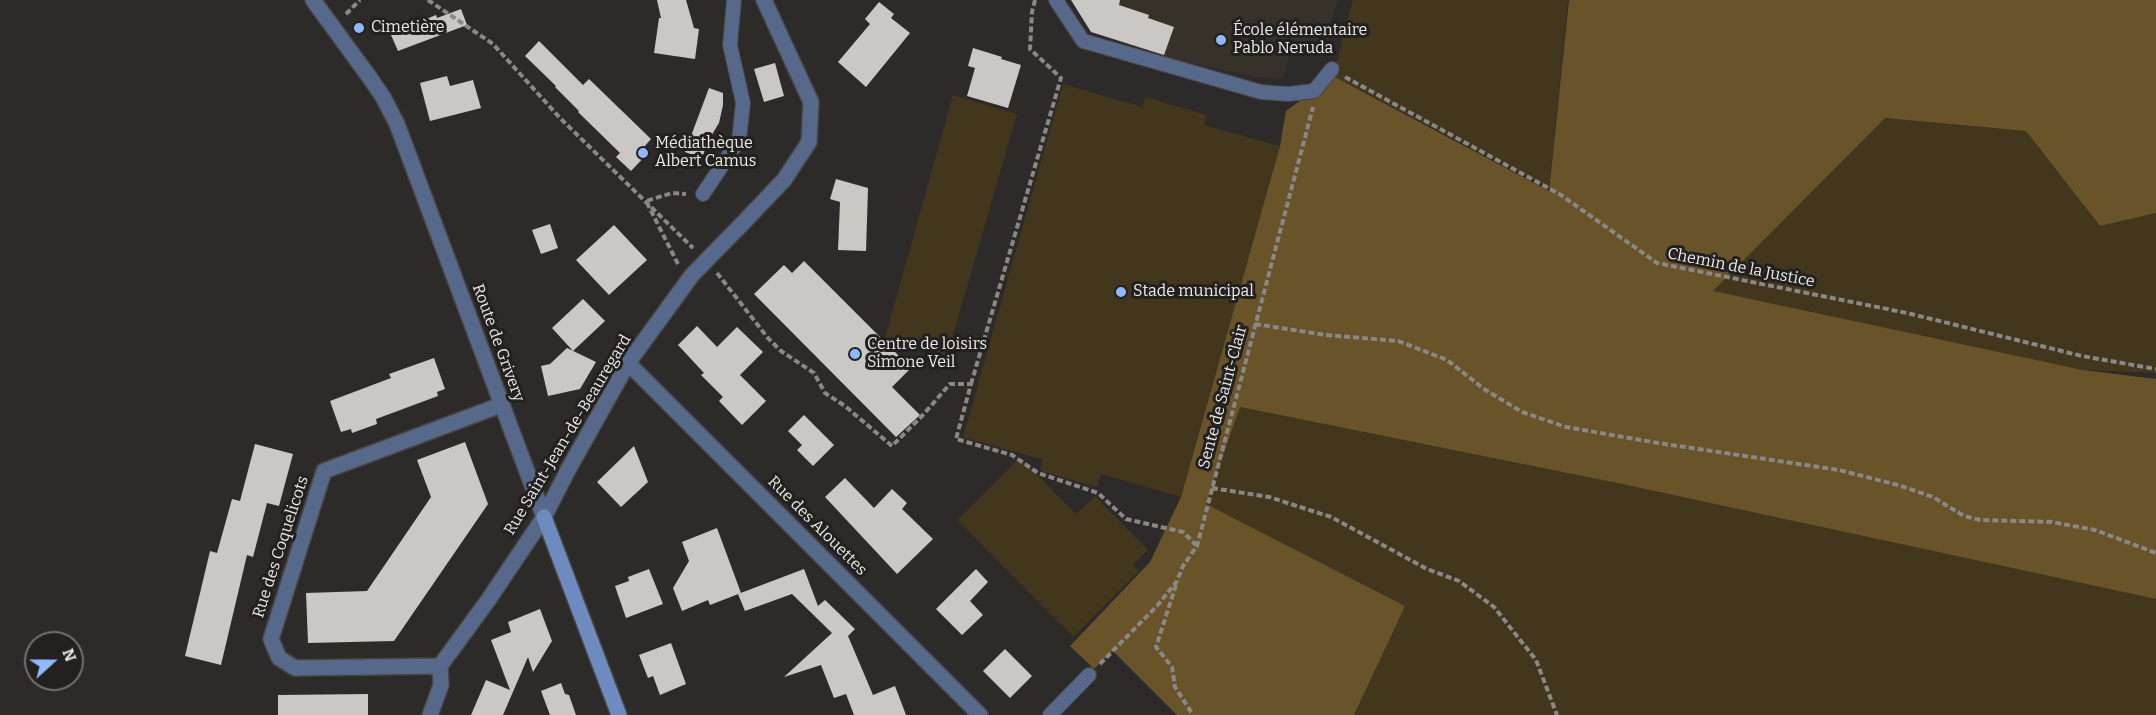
<!DOCTYPE html>
<html>
<head>
<meta charset="utf-8">
<style>
	body { margin:0 }
	#map { position:relative; width:2156px; height:715px; overflow:hidden; background:#2c2b29; font-family:Bitter,serif }
	canvas { display:block }
	.north { position:absolute; left:24px; top:631px; width:60px; height:60px; box-sizing:border-box; background:#23211f; border:2px solid #73716f; border-radius:50%; rotate:69deg; font-size:16px; font-weight:700; line-height:24px; text-align:center; color:#eae9e7 }
	.north::after { content:''; display:block; margin:auto; width:21px; height:27px; background:#90b8fd; clip-path:polygon(50% 0,100% 100%,50% 72%,0 100%) }
</style>
</head>
<body>
<div id="map">
<canvas width="2156" height="715"></canvas>
<div class="north">N</div>
</div>
<script>
const g = document.querySelector('canvas').getContext('2d');
g.lineJoin = 'round';
function fillPath(path, color) {
  g.fillStyle = color;
  g.fill(path, 'evenodd');
}
function poly(rows) {
  const path = new Path2D();
  for (const r of rows) {
    path.moveTo(r[0], r[1]);
    for (let i = 2; i < r.length; i += 2) path.lineTo(r[i], r[i + 1]);
  }
  return path;
}
function strokePath(path, color, width, dash) {
  g.strokeStyle = color;
  g.lineWidth = width;
  g.lineCap = dash ? 'butt' : 'round';
  g.setLineDash(dash || []);
  g.stroke(path);
}
function write(font, color, halo, rows, align = 'center') {
  g.font = font + ' Bitter,serif';
  g.lineWidth = 6;
  g.setLineDash([]);
  g.textBaseline = 'middle';
  g.strokeStyle = halo;
  g.fillStyle = color;
  for (const [text, x, y, turn = 0] of rows) {
    g.save();
    g.translate(x, y);
    g.rotate((+turn || 0) * Math.PI / 180);
    g.textAlign = isNaN(turn) ? turn : align;
    if (halo) g.strokeText(text, 0, 0);
    g.fillText(text, 0, 0);
    g.restore();
  }
}
const built = poly([
	[1071,0,1338,0,1324,46,1302,53,1290,50,1283,79,1255,77,1163,57,1098,34,1090,30]
]);
const green = poly([
	[1353,0,1568,0,1549,188,1333,76],
	[1063,84,1142,107,1146,97,1207,115,1204,125,1280,146,1181,497,1101,474,1097,487,1040,471,1043,460,963,437],
	[953,95,1017,114,947,356,884,341],
	[1884,118,2026,131,2100,226,2156,213,2156,373,2083,370,1712,292],
	[1240,407,1622,484,2156,599,2156,715,1354,715,1404,606,1206,504],
	[1020,457,1076,514,1095,496,1148,550,1133,565,1139,571,1073,637,957,520]
]);
const forest = poly([
	[1569,0,2156,0,2156,213,2100,226,2026,131,1885,118,1713,291,2083,370,2156,379,2156,599,1622,484,1240,407,1206,504,1405,606,1354,715,1177,715,1113,651,1094,669,1070,646,1150,562,1181,497,1280,146,1286,111,1333,76,1549,191]
]);
const building = poly([
	[657,0,686,0,694,28,699,29,695,59,654,53,659,18,661,18],
	[1071,0,1120,0,1119,5,1149,15,1148,18,1174,27,1164,55,1091,32],
	[879,2,894,14,891,18,910,33,866,87,838,62,870,24,865,19],
	[461,9,467,25,398,51,391,35,417,25,417,23,436,15,437,18],
	[539,41,583,85,589,79,651,139,644,147,649,152,631,171,616,157,620,153,578,112,579,111,555,87,556,86,525,56],
	[973,48,1002,57,1001,59,1021,65,1008,108,967,96,975,68,968,66],
	[775,63,784,96,764,102,754,69],
	[447,76,450,86,473,80,481,108,430,121,420,83],
	[709,88,723,93,723,105,719,123,708,141,702,158,685,152],
	[836,179,868,188,866,251,838,250,840,202,830,199],
	[550,224,558,248,541,254,532,230],
	[614,225,647,260,609,295,576,260],
	[804,261,911,368,892,387,920,415,896,437,754,294,784,265,792,273],
	[583,299,605,321,573,351,552,328],
	[697,326,717,347,737,327,763,352,740,375,766,401,742,425,719,401,723,397,701,375,704,373,678,345],
	[567,348,596,362,580,389,548,396,541,366,550,364],
	[434,358,445,389,437,392,438,396,376,419,377,424,352,433,351,429,341,432,330,401,391,378,389,374],
	[804,415,834,445,813,466,797,450,802,445,788,431],
	[465,442,488,504,394,641,308,643,306,593,367,591,431,497,417,460],
	[255,444,293,454,279,506,267,503,253,557,247,555,221,665,185,656,210,551,217,553,232,499,240,501],
	[634,446,648,482,621,507,597,482],
	[845,478,874,508,892,489,907,503,902,509,933,539,897,574,825,497],
	[717,528,741,593,710,605,708,600,682,611,673,588,689,561,682,542],
	[649,569,663,604,626,618,615,586,629,581,628,577],
	[804,569,818,606,825,600,855,629,848,636,873,695,895,686,906,715,854,715,846,694,834,698,821,665,784,677,832,633,792,594,745,611,738,594],
	[976,569,988,582,970,601,983,615,962,635,936,609],
	[540,609,552,641,533,672,528,657,503,715,471,715,486,680,510,690,491,640,511,632,508,622],
	[671,643,686,684,660,695,653,676,648,678,639,655],
	[1005,649,1032,676,1010,698,983,671],
	[561,683,565,694,569,695,576,715,550,715,541,691],
	[368,694,368,715,278,715,278,695]
]);
const path = poly([
	[428,0,493,44,561,119,693,248],
	[346,14,360,0],
	[1345,77,1561,195,1657,263,1907,313,2082,356,2156,369],
	[678,264,646,201,672,193,686,194],
	[717,273,768,338,781,351,814,373,825,393,845,406,892,446,922,416,950,384,971,384,956,439,1012,455,1038,473,1098,493,1126,519,1183,532,1197,546],
	[1255,324,1326,335,1398,341,1447,360,1484,389,1522,412,1566,427,1658,443,1839,470,1898,485,1933,497,1964,516,1980,520,2052,522,2095,530,2156,553],
	[971,384,1061,78,1030,49,1032,12,1035,0],
	[1212,488,1269,497,1331,517,1427,569,1459,581,1494,607,1536,660,1557,715],
	[1176,585,1156,647,1172,667,1175,687,1193,715],
	[1100,664,1157,606,1177,581,1183,566,1197,546,1313,107]
]);
const lane = poly([
	[1056,0,1083,41,1261,92,1288,94,1314,91,1332,69],
	[703,194,739,140,743,103,730,45,734,0],
	[1050,715,1089,675]
]);
const street = poly([
	[313,0,370,78,383,97,397,124,544,517],
	[742,224,784,180,809,142,811,102,764,0],
	[628,363,980,715],
	[440,666,295,668,279,658,271,639,324,471,501,405],
	[430,715,441,685,440,666,489,599,544,517,568,470,628,363,692,275]
]);
const secondary = poly([
	[544,517,619,715]
]);
const streetBridge = poly([
	[692,275,742,224]
]);
const markers = [
	[359,28,6,"#90b8fd"],
	[1221,40,6,"#90b8fd"],
	[643,153,6,"#90b8fd"],
	[1121,292,6,"#90b8fd"],
	[855,354,6,"#90b8fd"]
];
const poiNames = [
	["Cimetière",371,28],
	["École élémentaire",1233,31],
	["Pablo Neruda",1233,49],
	["Médiathèque",655,144],
	["Albert Camus",655,162],
	["Stade municipal",1133,292],
	["Centre de loisirs",867,345],
	["Simone Veil",867,363]
];
const streetNames = [
	["Chemin de la Justice",1741,268,11],
	["Route de Grivery",498,343,70],
	["Sente de Saint-Clair",1223,397,-75],
	["Rue Saint-Jean-de-Beauregard",568,435,-59],
	["Rue des Alouettes",817,526,45],
	["Rue des Coquelicots",281,547,-72]
];
fillPath(built, '#36322a');
fillPath(green, '#42361c');
fillPath(forest, '#695429');
fillPath(building, '#c9c8c4');
strokePath(lane, '#474644', 16);
strokePath(street, '#474644', 18);
strokePath(secondary, '#474644', 18);
strokePath(path, '#898886', 4, [6, 3]);
strokePath(lane, '#56698a', 14);
strokePath(street, '#56698a', 15);
strokePath(secondary, '#6d8bbf', 15);
strokePath(streetBridge, '#474644', 18, []);
strokePath(streetBridge, '#56698a', 15);
for (const [x, y, r, color] of markers) {
  const dot = new Path2D();
  dot.arc(x, y, r, 0, 2 * Math.PI);
  g.fillStyle = color;
  g.fill(dot);
  strokePath(dot, '#23211f', 2);
}
write('16px', '#eae9e7', '#23211f', poiNames, 'left');
write('16px', '#eae9e7', '#23211f', streetNames);
</script>
</body>
</html>
